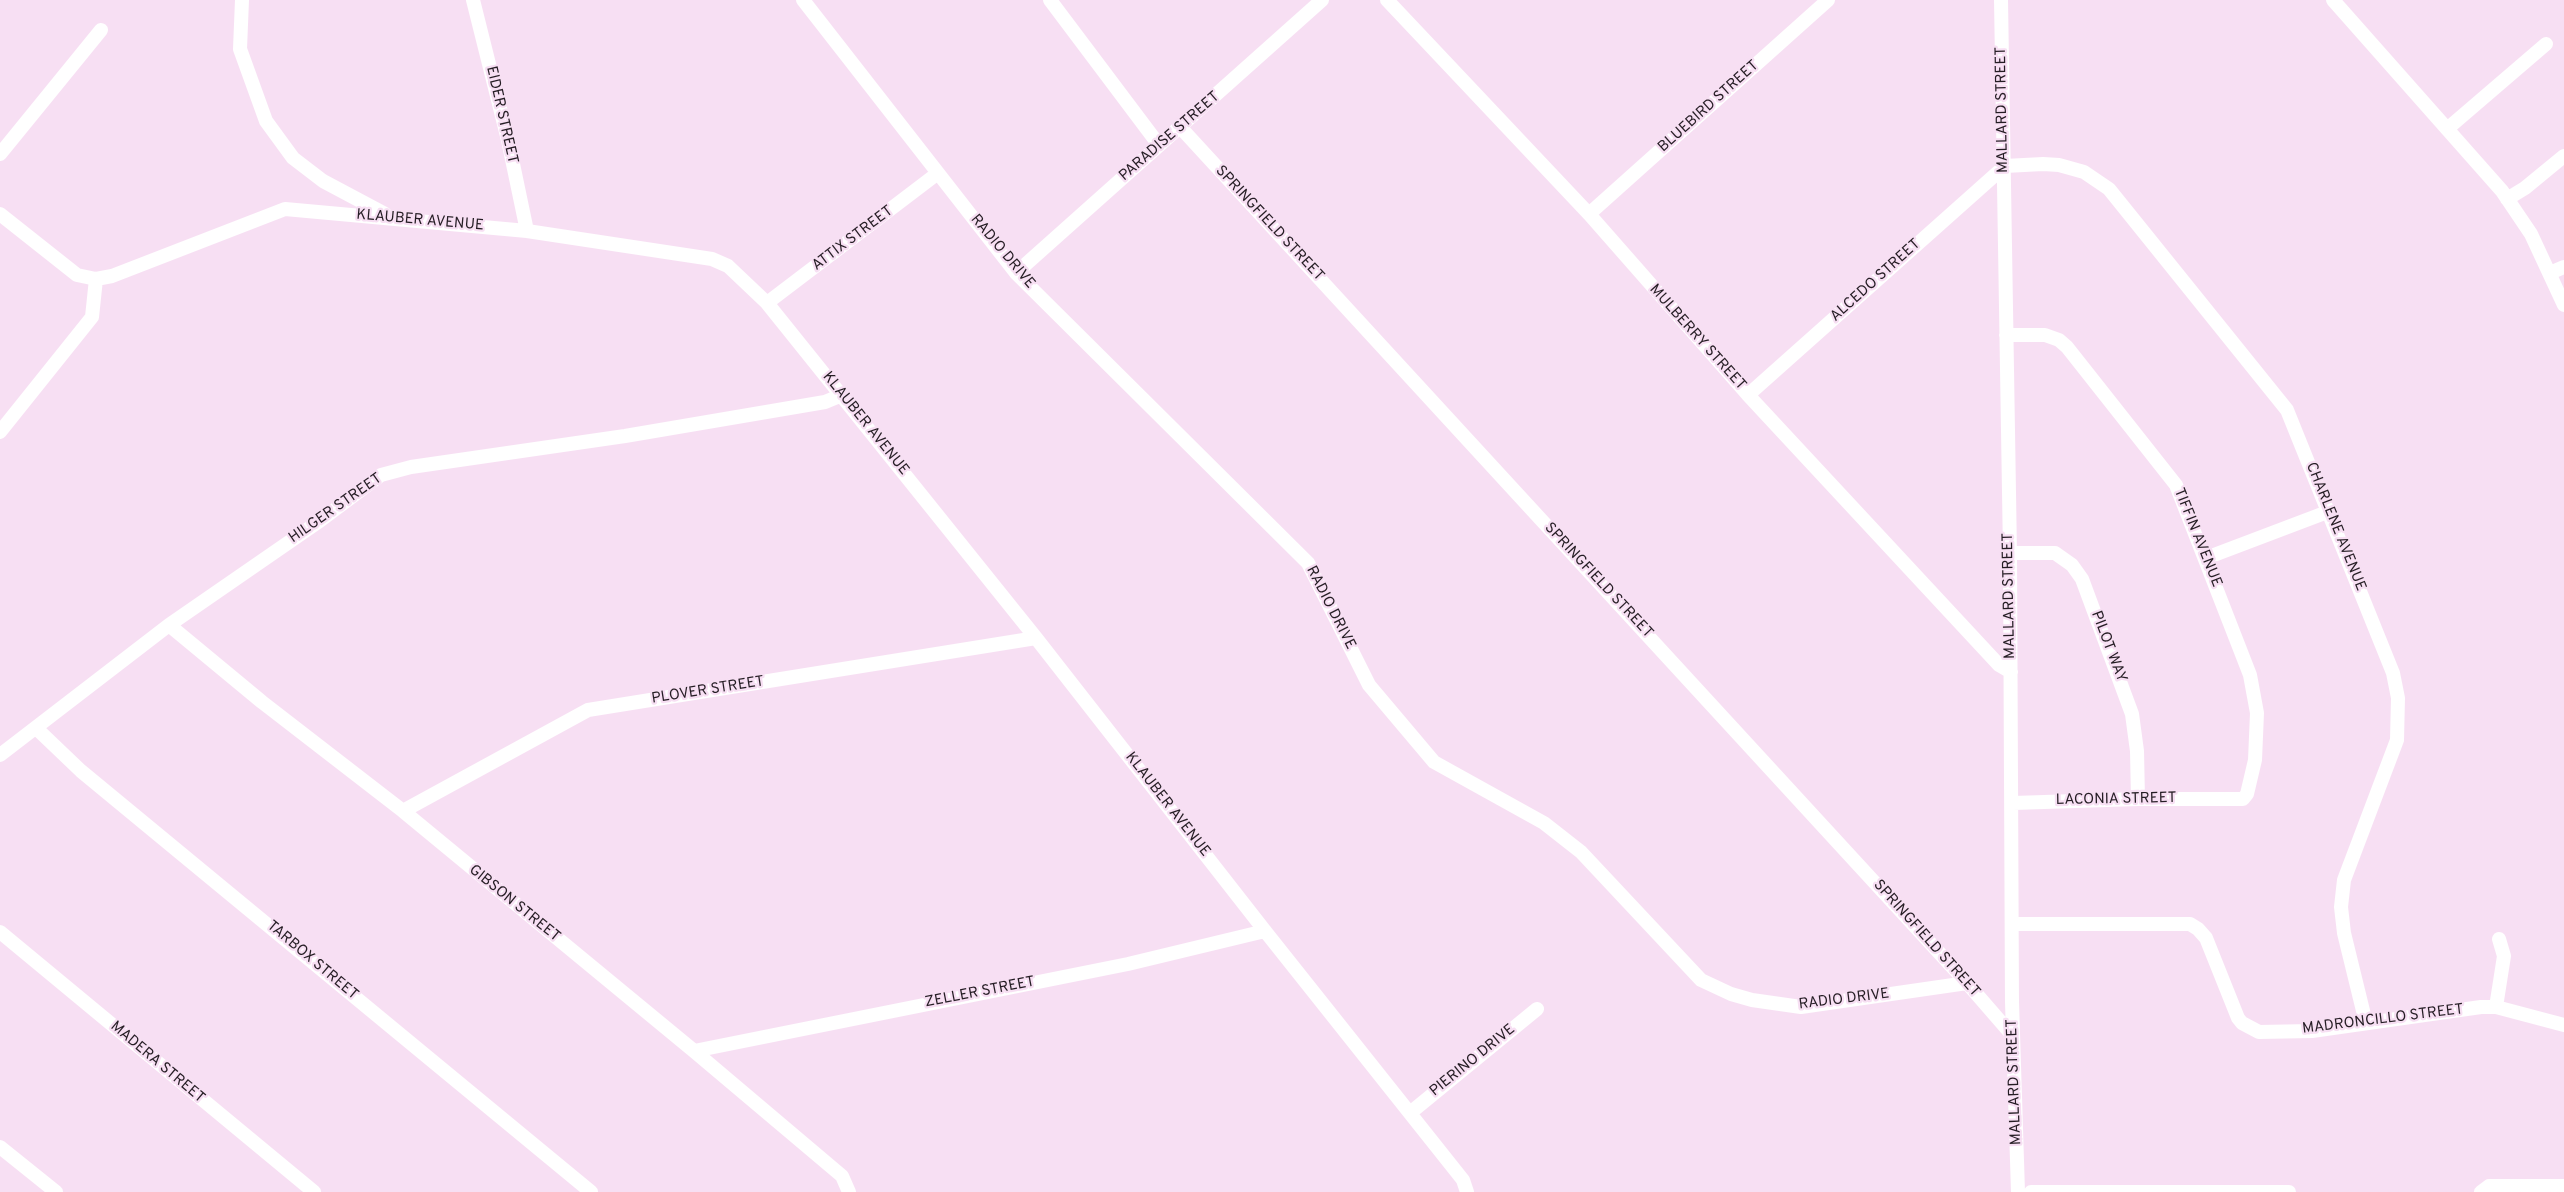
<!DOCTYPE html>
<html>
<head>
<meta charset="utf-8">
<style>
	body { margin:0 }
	canvas { display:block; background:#f7dff3 }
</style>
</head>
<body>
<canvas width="2564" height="1192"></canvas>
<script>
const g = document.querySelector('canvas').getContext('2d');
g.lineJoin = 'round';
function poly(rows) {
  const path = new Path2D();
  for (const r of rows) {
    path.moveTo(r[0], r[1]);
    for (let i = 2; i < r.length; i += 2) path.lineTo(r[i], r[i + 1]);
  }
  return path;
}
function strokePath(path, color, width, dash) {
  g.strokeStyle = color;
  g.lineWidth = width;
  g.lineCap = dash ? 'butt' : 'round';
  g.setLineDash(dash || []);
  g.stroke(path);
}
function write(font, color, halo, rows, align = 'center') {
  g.font = font + ' Overpass,sans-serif';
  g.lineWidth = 4.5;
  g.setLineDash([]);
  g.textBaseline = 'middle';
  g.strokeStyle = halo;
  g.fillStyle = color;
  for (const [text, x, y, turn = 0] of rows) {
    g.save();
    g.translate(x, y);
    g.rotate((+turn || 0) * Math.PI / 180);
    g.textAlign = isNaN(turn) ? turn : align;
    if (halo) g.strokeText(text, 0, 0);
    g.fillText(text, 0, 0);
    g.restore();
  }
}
const minor = poly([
	[242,0,240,49,266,121,293,158,323,181,385,214],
	[473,0,508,140,527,231],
	[803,0,1016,273,1308,563,1369,685,1434,762,1544,823,1581,852,1701,980,1731,994,1752,1000,1801,1007,1967,983],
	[1050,0,1159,145],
	[1387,0,1589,214,1748,395,1999,665,2011,672],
	[2001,0,2010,553,2012,1002,2018,1192],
	[2333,0,2502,191,2531,234,2564,305],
	[1181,128,1967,983,2013,1036],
	[2447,129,2546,44],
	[0,154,101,30],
	[2507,199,2525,188,2564,156],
	[0,214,77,275,96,279,112,276,285,209,527,231,712,259,728,266,767,303,1036,638,1265,931,1463,1180,1467,1192],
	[1589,214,1828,0],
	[1016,273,1322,0],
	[2550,273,2564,267],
	[767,303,938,173],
	[2006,335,2045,335,2059,340,2067,347,2176,485,2250,675,2257,713,2255,760,2247,794,2243,799,2138,799,2013,803],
	[1748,395,2005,166,2043,164,2059,165,2084,172,2109,189,2287,410,2393,673,2398,698,2397,740,2344,880,2341,907,2344,933,2366,1023],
	[0,432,92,317,96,279],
	[2010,553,2055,553,2072,565,2082,579,2132,714,2137,751,2138,799],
	[2206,558,2330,511],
	[169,625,262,702,403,811,694,1051,842,1176,849,1192],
	[36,728,81,771,591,1192],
	[0,755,169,625,321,520,381,475,411,467,625,436,825,402,842,395],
	[403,811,588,710,1036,638],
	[2012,924,2190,924,2198,929,2206,938,2238,1018,2242,1023,2259,1032,2312,1031,2481,1007,2496,1007,2564,1025],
	[0,932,314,1192],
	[2496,1007,2504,956,2499,939],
	[694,1051,1128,964,1265,931],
	[1410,1113,1537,1009],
	[0,1147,56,1192],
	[2031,1192,2289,1192],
	[2481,1192,2489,1186,2564,1186]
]);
const streetNames = [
	["BLUEBIRD STREET",1709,107,-42],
	["MALLARD STREET",2003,110,-91],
	["EIDER STREET",501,115,77],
	["PARADISE STREET",1170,137,-41],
	["KLAUBER AVENUE",420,221,5],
	["SPRINGFIELD STREET",1269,224,47],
	["ATTIX STREET",853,239,-37],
	["RADIO DRIVE",1002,252,50],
	["ALCEDO STREET",1876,281,-42],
	["MULBERRY STREET",1697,338,48],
	["KLAUBER AVENUE",865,424,51],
	["HILGER STREET",336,509,-35],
	["CHARLENE AVENUE",2335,527,68],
	["TIFFIN AVENUE",2197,538,68],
	["SPRINGFIELD STREET",1598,581,47],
	["MALLARD STREET",2010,596,-91],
	["RADIO DRIVE",1330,608,63],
	["PILOT WAY",2108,647,69],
	["PLOVER STREET",708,691,-9],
	["LACONIA STREET",2116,800,-1],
	["KLAUBER AVENUE",1167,805,52],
	["GIBSON STREET",514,904,39],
	["SPRINGFIELD STREET",1926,939,48],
	["TARBOX STREET",312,961,40],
	["ZELLER STREET",980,993,-11],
	["RADIO DRIVE",1844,1000,-7],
	["MADRONCILLO STREET",2383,1020,-7],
	["PIERINO DRIVE",1473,1061,-39],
	["MADERA STREET",157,1063,40],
	["MALLARD STREET",2015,1082,-92]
];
strokePath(minor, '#fff', 14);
write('15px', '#251d24', '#f7dff3', streetNames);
</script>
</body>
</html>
